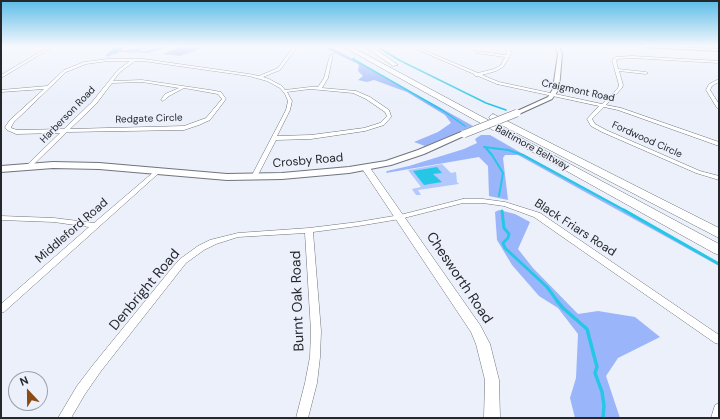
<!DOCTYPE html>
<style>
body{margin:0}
#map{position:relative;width:720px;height:419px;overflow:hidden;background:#ebf0fb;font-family:"DM Sans",sans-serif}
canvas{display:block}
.frame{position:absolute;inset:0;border:2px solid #25272b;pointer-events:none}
.north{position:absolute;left:8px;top:371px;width:40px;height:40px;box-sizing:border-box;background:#ebf0fb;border:1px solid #9ca0a8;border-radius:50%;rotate:338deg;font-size:11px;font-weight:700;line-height:16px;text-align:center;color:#25272b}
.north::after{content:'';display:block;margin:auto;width:14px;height:18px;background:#8b4b14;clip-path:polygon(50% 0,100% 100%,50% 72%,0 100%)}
</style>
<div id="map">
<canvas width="720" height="419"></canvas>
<div class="frame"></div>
<div class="north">N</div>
</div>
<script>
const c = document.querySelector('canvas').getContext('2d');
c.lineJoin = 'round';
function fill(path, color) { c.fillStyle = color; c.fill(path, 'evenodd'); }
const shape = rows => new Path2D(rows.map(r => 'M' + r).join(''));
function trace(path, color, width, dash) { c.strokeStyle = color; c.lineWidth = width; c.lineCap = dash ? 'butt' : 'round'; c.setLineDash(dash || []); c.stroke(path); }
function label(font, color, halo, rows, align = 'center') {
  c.font = font + ' "DM Sans",sans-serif'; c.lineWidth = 3; c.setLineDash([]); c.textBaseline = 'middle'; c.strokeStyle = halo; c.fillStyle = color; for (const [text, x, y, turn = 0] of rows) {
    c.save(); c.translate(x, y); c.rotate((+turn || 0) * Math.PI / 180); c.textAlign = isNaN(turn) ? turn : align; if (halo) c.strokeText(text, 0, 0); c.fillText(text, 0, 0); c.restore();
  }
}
const green = shape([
 [442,164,451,173,456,172,457,182,459,184,418,190,421,195,416,195,412,189,421,187,408,170]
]);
const forest = shape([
 [116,46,130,46,122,49,122,51,157,46,140,50,140,52,163,46,171,46,148,53,120,52,106,57,106,55],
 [182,46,205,46,195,51,180,56,163,54],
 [320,46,327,46,340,52,473,126,425,146,414,142,438,132,451,123,445,115,407,92,374,80,367,82,358,80,363,76,358,71,359,65,356,63],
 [481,135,490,135,523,154,694,249,719,264,719,266,518,155,505,155,503,158,508,200,489,196,488,166,479,157,386,173,387,171,409,166,464,149,477,143,475,139],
 [499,210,515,214,530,222,518,249,533,268,578,314,598,311,635,317,660,337,618,358,606,376,620,418,575,418,570,398,576,378,578,334,558,308,539,296,512,265,497,240,495,212]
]);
const water = shape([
 [437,167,442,173,433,174,442,182,424,185,413,171]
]);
const streamFar3 = shape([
 [376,46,399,60,486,103,506,110],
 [117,53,114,51,120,46],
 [354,58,353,59,442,110,465,126]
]);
const streamFar2 = shape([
 [484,147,508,150,523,155,626,211],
 [485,147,492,155,503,173,499,196]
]);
const streamFar1 = shape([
 [624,210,719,264],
 [502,211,504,228,509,234,508,238,503,243,505,248,547,287,558,302]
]);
const stream = shape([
 [557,301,563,308,587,329,597,367,595,373,602,392,604,406,603,418]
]);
const minor = shape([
 [50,46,54,46,1,78,1,75,50,46],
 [294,46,298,46,280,70,263,77,269,79,282,86,285,90,310,87,318,87,324,78,330,55,333,54,328,78,322,88,356,91,370,97,389,110,391,116,391,117,384,125,365,131,311,139,276,140,257,177,254,179,251,177,286,110,288,101,285,94,280,88,267,81,249,76,143,61,135,61,120,72,113,81,142,80,210,90,221,92,226,99,210,120,199,125,184,130,67,132,31,167,29,168,27,167,26,166,27,165,60,133,16,134,7,130,5,127,10,120,44,89,1,92,1,90,47,86,64,70,84,62,108,59,143,59,249,74,259,76,278,68,294,46],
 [108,61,130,61,118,70,92,102,64,129,17,130,11,128,11,127,14,122,66,72,86,64,108,61],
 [142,82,179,88,165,94,161,100,163,101,169,96,184,88,218,94,222,99,206,118,184,126,70,129,96,104,112,83,142,82],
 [310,89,353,93,366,99,385,112,387,116,380,123,364,128,311,135,277,136,290,110,292,101,287,92,310,89],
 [409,46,414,46,478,73,494,69,501,65,505,57,476,53,475,51,506,55,507,52,504,46,508,46,511,52,510,56,503,67,496,71,482,75,499,82,602,104,618,88,619,85,612,60,616,57,632,56,719,61,719,63,632,58,618,59,616,60,618,69,646,72,648,73,646,74,619,71,623,85,622,88,606,105,621,108,719,142,719,146,618,110,604,107,592,119,595,124,606,130,700,171,719,176,719,180,696,173,602,132,591,126,587,119,599,106,497,84,478,76,475,76,474,74,409,46],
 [719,79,719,82,712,86,710,90,719,104,719,108,717,108,706,90,709,84,719,79],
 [158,169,160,170,161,171,160,172,4,312,1,313,1,304,89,227,54,222,1,220,1,216,54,218,94,223,156,170,158,169],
 [463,199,483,199,505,202,540,213,719,335,719,344,715,343,534,217,504,206,483,203,463,203,400,219,358,226,313,232,321,331,320,357,317,383,308,418,296,418,305,383,310,357,311,331,305,233,238,237,216,244,204,250,186,263,101,371,85,394,71,418,58,418,77,386,93,365,172,268,180,259,198,246,210,240,238,233,309,228,358,222,400,215,463,199],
 [719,403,719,418,711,418,715,405,719,403]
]);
const tertiary = shape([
 [362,165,368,165,480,325,490,344,499,380,500,418,484,418,485,380,476,344,471,332,361,167,362,165]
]);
const secondary = shape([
 [555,46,559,46,562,54,559,89,552,99,519,114,515,114,515,112,548,97,553,89,558,54,555,46],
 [643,46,719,49,719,51,645,47,643,46],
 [461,132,464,132,468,134,424,154,391,165,349,173,282,179,227,180,99,169,53,168,1,172,1,166,53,162,99,163,227,174,282,173,349,167,386,161,418,150,461,132]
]);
const motorway = shape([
 [342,46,350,46,719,244,719,255,714,253,342,46],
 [364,46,371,46,398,65,393,66,364,46],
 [493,114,719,228,719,238,490,119,489,117,493,114]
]);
const secondaryBridge = shape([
 [464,134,517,113]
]);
const farStreetnames = [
 ["Craigmont Road",578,91,12],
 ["Harberson Road",68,115,-46],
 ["Redgate Circle",149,119,-2],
 ["Fordwood Circle",647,140,24],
 ["Baltimore Beltway",532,148,29]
];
const streetNames = [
 ["Crosby Road",308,161,-5],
 ["Black Friars Road",575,228,33],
 ["Middleford Road",72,231,-41]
];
const nearStreetnames = [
 ["Chesworth Road",459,278,56],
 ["Denbright Road",145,290,-50],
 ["Burnt Oak Road",298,301,-92]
];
fill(green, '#b3c9fd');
fill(forest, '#9ab5fa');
fill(water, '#26c7e6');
trace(streamFar3, '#26c7e6', 1.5);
trace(streamFar2, '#26c7e6', 2);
trace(streamFar1, '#26c7e6', 3);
trace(stream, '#26c7e6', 3.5);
trace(minor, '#6f747d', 1);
trace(tertiary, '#6f747d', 1);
trace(secondary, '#6f747d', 2);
trace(motorway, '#6f747d', 1);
fill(minor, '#fff');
fill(tertiary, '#fff');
fill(secondary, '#fff');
fill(motorway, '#fff');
trace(secondaryBridge, '#6f747d', 8, []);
trace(secondaryBridge, '#fff', 7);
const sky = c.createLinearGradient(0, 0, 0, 105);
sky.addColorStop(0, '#5abce7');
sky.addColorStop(0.44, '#f6f8fd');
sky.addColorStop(1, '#f6f8fd00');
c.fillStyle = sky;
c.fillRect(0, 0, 720, 105);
label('10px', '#25272b', '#ebf0fb', farStreetnames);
label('12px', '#25272b', '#ebf0fb', streetNames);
label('14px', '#25272b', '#ebf0fb', nearStreetnames);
</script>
